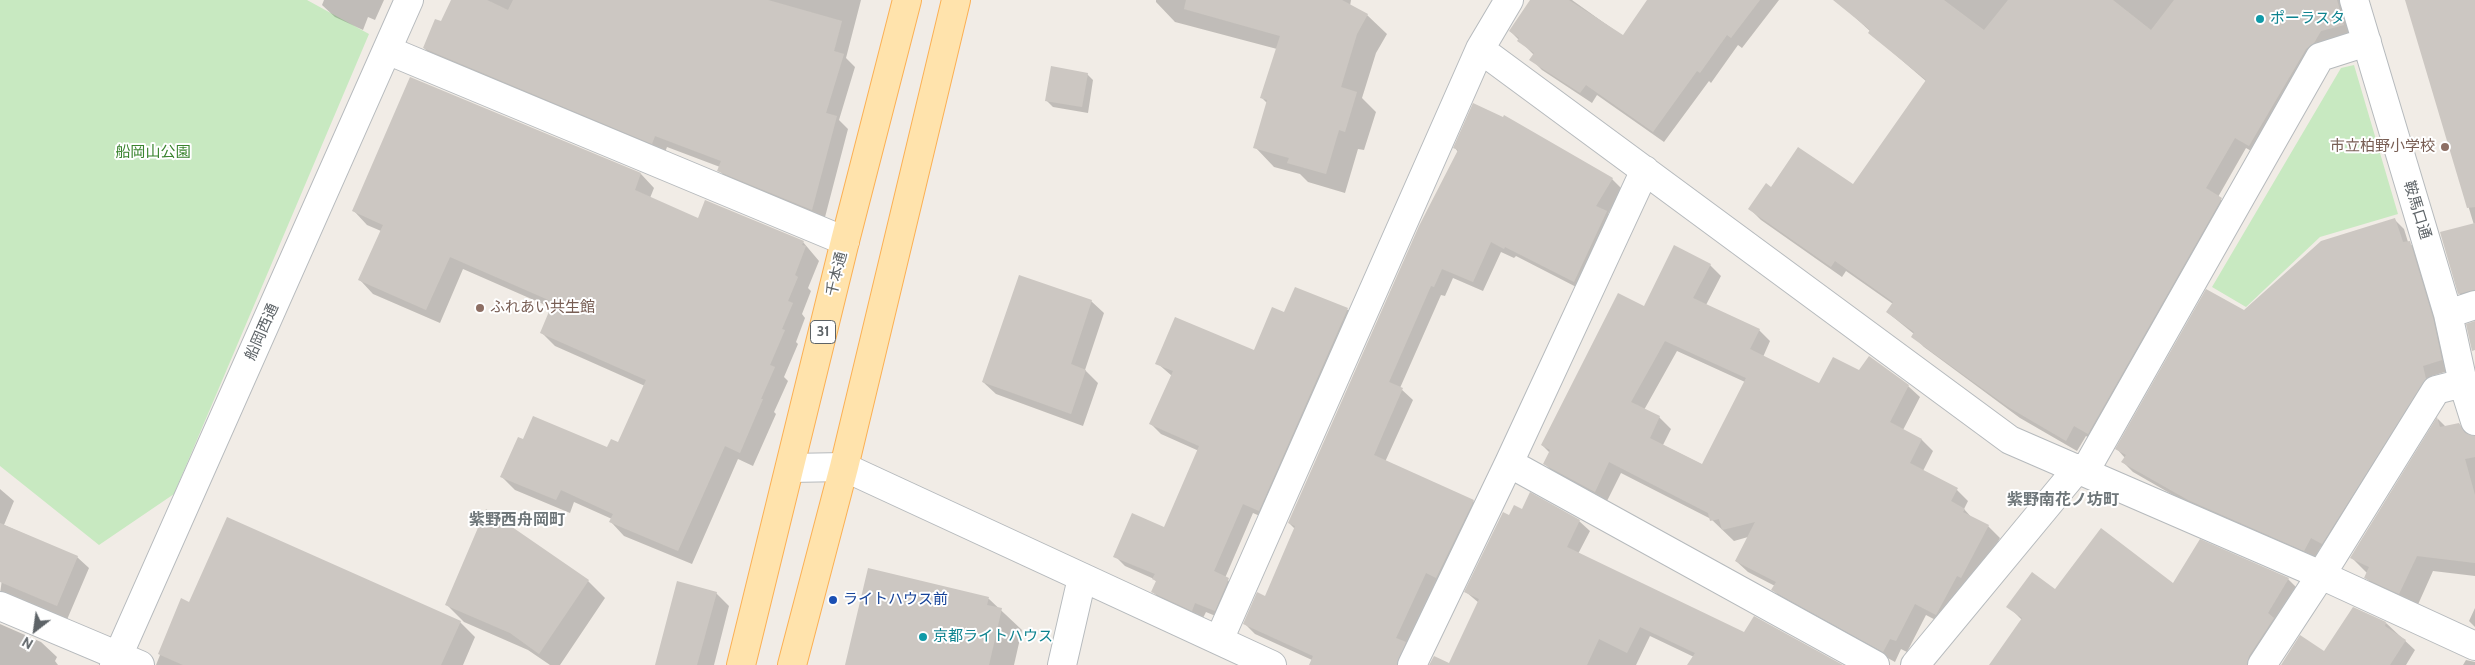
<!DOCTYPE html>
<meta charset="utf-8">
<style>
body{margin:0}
#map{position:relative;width:2475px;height:665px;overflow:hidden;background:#f1ece6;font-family:Cabin,sans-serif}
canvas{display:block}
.north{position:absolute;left:10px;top:605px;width:50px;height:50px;-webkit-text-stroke:4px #fff;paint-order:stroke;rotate:210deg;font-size:14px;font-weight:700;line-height:20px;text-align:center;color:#5d6367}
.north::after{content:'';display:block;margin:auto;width:18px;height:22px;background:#5d6367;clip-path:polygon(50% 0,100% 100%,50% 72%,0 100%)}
</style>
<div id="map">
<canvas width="2475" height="665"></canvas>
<div class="north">N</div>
</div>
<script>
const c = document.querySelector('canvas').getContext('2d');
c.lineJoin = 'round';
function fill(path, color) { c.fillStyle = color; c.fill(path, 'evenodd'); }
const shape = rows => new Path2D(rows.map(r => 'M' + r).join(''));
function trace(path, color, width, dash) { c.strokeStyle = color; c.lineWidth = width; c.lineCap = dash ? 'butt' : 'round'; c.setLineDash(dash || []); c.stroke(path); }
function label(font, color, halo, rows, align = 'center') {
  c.font = font + ' Cabin,"Noto Sans JP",sans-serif'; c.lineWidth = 4; c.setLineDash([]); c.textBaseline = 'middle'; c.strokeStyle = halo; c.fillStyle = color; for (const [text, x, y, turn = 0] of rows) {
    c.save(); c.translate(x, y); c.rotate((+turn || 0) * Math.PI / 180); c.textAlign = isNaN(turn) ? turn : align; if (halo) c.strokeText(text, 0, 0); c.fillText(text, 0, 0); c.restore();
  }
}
const green = shape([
 [0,0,307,0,369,34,174,494,99,545,0,466],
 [2354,65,2398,214,2320,237,2246,307,2212,287,2341,68]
]);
const shadow = shape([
 [324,0,384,0,375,20,368,17,363,30,335,17,322,5],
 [452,0,861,0,846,58,855,67,839,120,848,129,824,221,730,182,719,170,720,167,667,147,664,155,436,60,424,48,442,23],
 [1156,0,1351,0,1350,6,1367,15,1387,34,1376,53,1362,98,1376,112,1364,150,1358,149,1345,193,1308,182,1300,174,1274,167,1255,147,1268,104,1262,98,1277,49,1175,22,1156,2],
 [1532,0,1572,0,1624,37,1649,0,1779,0,1742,48,1738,45,1711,83,1709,81,1664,142,1597,95,1592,103,1542,70,1531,59,1534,55,1510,31],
 [1846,0,2343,0,2354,36,2260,156,2246,148,2218,197,2232,209,2099,444,2086,436,2077,451,2020,418,1924,347,1913,336,1914,334,1887,312,1893,304,1846,271,1842,277,1761,220,1750,209,1771,188,1853,186,1927,82,1870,33,1871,32,1848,11],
 [2406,0,2475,0,2475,309,2459,293,2474,225],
 [1087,74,1093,80,1088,113,1053,107,1046,100],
 [1455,148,1612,179,1622,189,1608,214,1617,222,1584,291,1516,256,1514,258,1501,252,1483,291,1453,278,1445,296,1441,295,1400,388,1413,400,1385,462,1473,501,1483,511,1447,588,1436,582,1407,646,1410,665,1310,665,1312,660,1255,634,1245,624,1266,597,1295,529,1289,523,1458,152],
 [641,174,654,188,650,198,698,219,803,242,819,261,808,288,811,291,802,314,805,318,796,342,798,344,784,377,788,381,774,412,776,414,753,466,738,459,692,564,624,536,611,522,612,519,574,502,570,513,515,490,502,477,608,449,619,444,645,386,555,346,542,333,552,308,463,269,440,323,373,294,360,280,381,231,367,225,354,211],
 [2395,220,2404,229,2408,242,2419,252,2451,370,2432,376,2435,389,2331,552,2321,547,2314,559,2199,510,2133,472,2123,462,2125,458,2117,449,2244,311],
 [1710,265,1721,276,1706,305,1759,330,1770,341,1763,357,1819,385,1860,372,1908,386,1920,397,1903,430,1922,440,1933,451,1923,471,1957,490,1968,501,1964,509,1973,519,1988,526,2000,538,1973,589,1947,626,1926,615,1907,652,1901,649,1895,662,1784,601,1773,590,1775,586,1748,572,1736,561,1748,537,1734,541,1711,519,1621,473,1606,503,1556,475,1545,464,1550,453,1542,445,1644,308],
 [1677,351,1745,382,1703,465,1663,445,1671,429,1659,417,1644,410],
 [1296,288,1348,310,1358,320,1269,520,1253,513,1225,578,1239,589,1225,620,1206,612,1202,620,1163,602,1153,592,1157,582,1154,579,1125,566,1115,556,1165,529,1199,451,1161,434,1151,424,1172,376,1157,363,1254,352,1285,314],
 [1091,301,1104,313,1085,370,1098,383,1083,426,996,394,983,382],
 [2438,419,2446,427,2459,424,2472,438,2475,437,2475,576,2433,571,2416,609,2382,594,2365,577,2367,573,2352,558],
 [0,489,14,501,4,525,77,557,89,568,66,622,0,594,2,579,0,578],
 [1523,510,1579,521,1590,531,1578,554,1744,634,1841,665,1689,665,1694,657,1650,636,1636,665,1430,665,1449,665,1479,603,1466,592,1510,517],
 [487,511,588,581,605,598,560,665,550,665,528,650,464,622,447,605],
 [869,569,989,599,1022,630,1014,665,847,665],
 [2288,579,2298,589,2248,665,1995,665,2022,620,2008,606,2055,591],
 [716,593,729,606,714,665,657,665],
 [182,600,190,603,460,622,475,637,463,665,156,665],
 [2475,608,2475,627,2469,621],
 [2386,623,2415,650,2406,665,2295,665],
 [0,624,41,642,57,657,55,661,58,665,0,665],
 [2466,660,2475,662,2475,665,2463,665]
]);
const building = shape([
 [451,0,487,0,508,10,513,0,768,0,842,21,834,51,844,54,826,113,837,116,812,210,717,171,721,161,655,136,652,144,423,48,435,19,441,21],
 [1186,0,1342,0,1368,14,1357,34,1341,87,1357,92,1345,132,1339,130,1326,174,1287,163,1289,158,1253,148,1267,100,1260,98,1280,36,1184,9],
 [1530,0,1569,0,1623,35,1647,0,1760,0,1731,38,1727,35,1700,73,1697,71,1653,132,1586,85,1580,93,1529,60,1534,53,1517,41,1519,38,1509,31],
 [1833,0,1944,0,1984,30,2008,0,2113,0,2151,30,2174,0,2337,0,2344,25,2321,31,2314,43,2306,49,2249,146,2235,138,2206,188,2222,198,2088,434,2074,426,2066,441,2008,407,1911,337,1914,332,1886,312,1893,302,1835,261,1831,267,1748,209,1766,183,1771,187,1798,147,1853,184,1926,80,1868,33,1870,30],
 [2405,0,2475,0,2475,207,2467,208],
 [1051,66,1088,73,1082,107,1045,101],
 [410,77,641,173,635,190,698,218,705,200,804,241,802,245,806,246,795,275,798,277,788,301,793,303,782,329,785,330,770,365,775,367,761,399,763,399,740,453,725,446,678,551,609,522,613,514,561,490,556,500,500,477,518,437,523,439,533,416,607,447,611,439,618,442,646,380,540,333,553,302,450,257,426,310,358,280,383,225,352,211],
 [1473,103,1503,117,1504,115,1613,178,1596,206,1607,211,1574,282,1505,247,1504,249,1491,242,1473,282,1442,269,1434,287,1431,286,1389,382,1403,388,1374,455,1474,500,1436,578,1426,573,1396,638,1406,642,1397,665,1309,665,1313,656,1243,624,1257,592,1265,596,1295,526,1288,523,1419,226,1458,150,1453,148],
 [2395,218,2403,242,2410,241,2433,318,2442,360,2423,366,2426,379,2322,544,2311,538,2304,551,2188,500,2121,462,2126,455,2115,449,2206,289,2244,310,2321,241],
 [2475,223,2475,290,2458,294,2440,232],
 [1674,245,1711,264,1693,298,1760,329,1750,349,1819,383,1833,357,1859,370,1869,356,1909,385,1890,422,1922,439,1910,463,1958,488,1951,501,1965,509,1963,512,1989,525,1961,578,1957,576,1936,615,1915,604,1896,641,1890,639,1883,652,1771,590,1776,582,1735,561,1755,522,1722,530,1719,519,1710,521,1708,513,1609,462,1595,492,1543,464,1550,450,1541,445,1618,293,1644,306],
 [1665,341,1746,378,1702,464,1650,438,1660,416,1631,402],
 [1019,275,1092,300,1071,364,1086,370,1071,414,982,382],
 [1295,287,1348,308,1259,511,1243,504,1214,571,1229,578,1215,611,1195,603,1192,611,1151,592,1156,581,1152,579,1155,574,1113,557,1132,513,1164,527,1199,446,1149,424,1173,371,1155,364,1175,317,1254,350,1272,307,1284,312],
 [2475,321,2475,350,2472,351,2466,324],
 [2437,417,2440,427,2459,423,2465,433,2475,436,2475,457,2465,459,2475,495,2475,563,2417,556,2399,594,2364,578,2369,567,2350,558],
 [1530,492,1580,520,1567,547,1744,632,1754,616,1843,665,1687,665,1695,653,1640,627,1627,653,1599,639,1587,665,1429,665,1434,656,1449,663,1479,599,1464,592,1503,512,1509,515,1514,505,1522,509],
 [486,509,589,580,539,654,510,633,445,605],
 [227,517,461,621,441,665,183,665,158,654,181,598,189,602],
 [0,523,78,556,57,606,0,582],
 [2101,528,2173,583,2200,539,2289,578,2268,613,2274,618,2249,656,2247,665,1989,665,2022,618,2006,607,2032,572,2055,589],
 [868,568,989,597,987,605,1002,608,989,665,845,665],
 [677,581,717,592,697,665,655,665],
 [2353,607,2386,622,2385,626,2406,640,2390,665,2281,665,2300,635,2324,651]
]);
const minor = shape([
 [2354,0,2448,314,2463,383,2475,421],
 [1480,49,2010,440,2321,575,2475,646],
 [387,50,845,241],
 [2448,314,2475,305],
 [1509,463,1875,665],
 [790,468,844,467,1272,665],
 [2085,471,2320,57,2367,42],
 [0,606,140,665],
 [1219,640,1480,49,1509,0],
 [114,665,409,0],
 [1062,665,1082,578],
 [1412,665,1509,463,1645,170],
 [1915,665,2078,468],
 [2262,665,2321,575,2436,390,2463,383]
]);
const major = shape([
 [741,665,845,241,907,0],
 [792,665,844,467,956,0]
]);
const markers = [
 [2260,19,5,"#0f9aa8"],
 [2445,147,5,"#8d6e63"],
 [480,308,5,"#8d6e63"],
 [833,600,5,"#1a4fb4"],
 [923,637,5,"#0f9aa8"]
];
const shields = [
 [823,332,25]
];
const shieldNames = [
 ["31",823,332]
];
const cultureNames = [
 ["ポーラスタ",2270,19],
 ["京都ライトハウス",933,637]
];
const educationNames = [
 ["市立柏野小学校",2435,147],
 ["ふれあい共生館",490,308,"left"]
];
const parkNames = [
 ["船岡山公園",153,153]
];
const streetNames = [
 ["鞍馬口通",2417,210,73],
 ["千本通",837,274,-76],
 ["船岡西通",262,332,-66]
];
const transitNames = [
 ["ライトハウス前",843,600]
];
const neighbourhoodNames = [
 ["紫野南花ノ坊町",2063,500],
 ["紫野西舟岡町",517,520]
];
fill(green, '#c8e9c1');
fill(shadow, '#0003');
fill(building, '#ccc7c2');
trace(minor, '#b6babd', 30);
trace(major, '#fbb054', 30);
trace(minor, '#fff', 28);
trace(major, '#ffe3ac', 28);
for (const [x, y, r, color] of markers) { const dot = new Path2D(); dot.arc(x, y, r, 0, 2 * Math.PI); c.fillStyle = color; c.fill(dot); trace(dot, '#fff', 2); }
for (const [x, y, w] of shields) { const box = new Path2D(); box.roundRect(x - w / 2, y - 11.5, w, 23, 4); c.fillStyle = '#fff'; c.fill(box); trace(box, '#5d6367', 1); }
label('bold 14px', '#5d6367', null, shieldNames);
label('15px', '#0d838f', '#fff', cultureNames, 'left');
label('15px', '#785e54', '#fff', educationNames, 'right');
label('15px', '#3a842f', '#fff', parkNames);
label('15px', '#5d6367', '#fff', streetNames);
label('15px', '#164399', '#fff', transitNames, 'left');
label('bold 16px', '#6e7679', '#fff', neighbourhoodNames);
</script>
